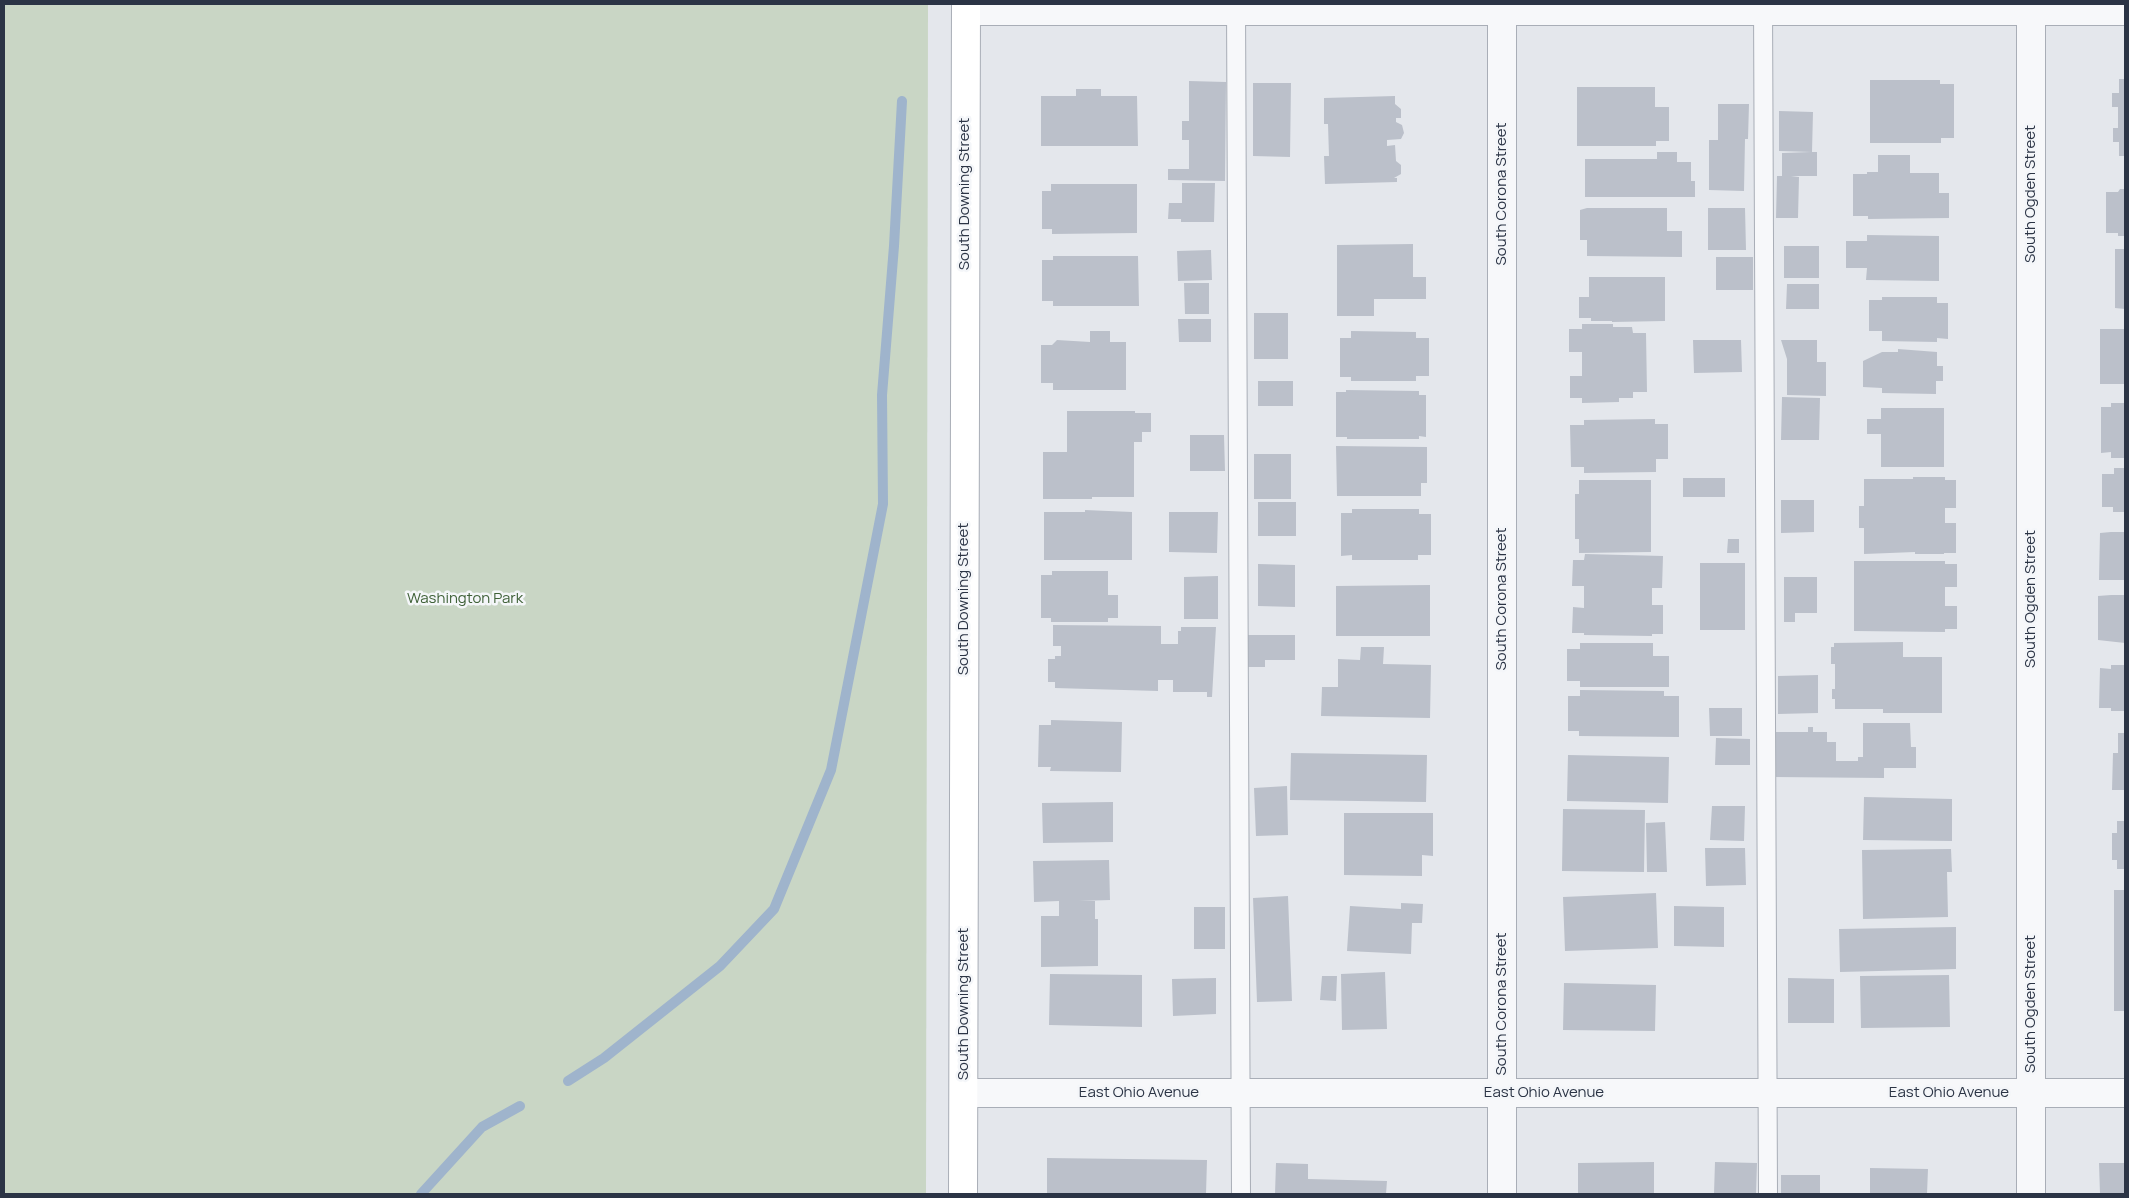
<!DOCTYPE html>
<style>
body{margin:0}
#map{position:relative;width:2129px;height:1198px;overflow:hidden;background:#e4e7ec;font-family:Manrope,sans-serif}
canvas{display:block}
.frame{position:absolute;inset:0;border:5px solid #2b3445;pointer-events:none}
</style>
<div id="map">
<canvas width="2129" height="1198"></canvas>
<div class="frame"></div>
</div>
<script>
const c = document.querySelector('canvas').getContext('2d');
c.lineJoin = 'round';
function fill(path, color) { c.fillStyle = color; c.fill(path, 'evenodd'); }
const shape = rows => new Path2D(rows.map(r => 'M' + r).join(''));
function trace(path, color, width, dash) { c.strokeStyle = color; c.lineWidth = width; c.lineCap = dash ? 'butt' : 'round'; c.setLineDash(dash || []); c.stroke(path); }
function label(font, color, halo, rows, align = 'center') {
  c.font = font + ' Manrope,sans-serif'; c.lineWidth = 5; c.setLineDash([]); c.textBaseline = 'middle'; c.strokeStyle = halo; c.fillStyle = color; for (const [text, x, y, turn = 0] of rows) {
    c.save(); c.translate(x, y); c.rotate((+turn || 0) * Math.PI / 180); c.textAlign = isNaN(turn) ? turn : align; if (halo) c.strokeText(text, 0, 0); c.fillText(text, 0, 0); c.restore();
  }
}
const green = shape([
 [4,4,928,4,926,1194,4,1194]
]);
const stream = shape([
 [568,1081,604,1058,720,966,774,909,831,770,883,504,882,395,894,246,902,101],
 [421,1194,482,1127,520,1106]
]);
const building = shape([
 [2119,79,2125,79,2125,156,2119,156,2119,142,2113,142,2113,128,2118,128,2118,107,2112,107,2112,93,2119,93],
 [1870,80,1940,80,1940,84,1954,84,1954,138,1941,138,1941,143,1870,143],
 [1189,81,1226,82,1225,181,1168,180,1168,169,1189,169,1189,140,1182,140,1182,121,1189,121],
 [1253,83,1291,83,1290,157,1253,156],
 [1577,87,1655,87,1655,107,1669,107,1669,141,1656,141,1656,146,1577,146],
 [1076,89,1101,89,1101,96,1137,96,1138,146,1041,146,1041,96,1076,96],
 [1395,96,1395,104,1401,109,1401,118,1396,118,1396,122,1402,125,1404,133,1401,139,1387,140,1387,146,1395,145,1396,161,1401,165,1401,174,1394,178,1397,178,1397,182,1325,184,1324,156,1329,156,1328,124,1324,124,1324,98],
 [1718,104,1749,104,1748,139,1745,139,1744,191,1709,190,1709,140,1718,140],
 [1779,111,1813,112,1812,152,1779,151],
 [1657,152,1677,152,1677,162,1691,162,1691,181,1695,181,1695,197,1585,197,1585,159,1657,159],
 [1811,152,1817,152,1817,176,1791,176,1799,177,1798,218,1776,218,1777,176,1782,176,1782,153],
 [1878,155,1910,155,1910,173,1939,173,1939,193,1949,193,1949,218,1868,219,1868,216,1853,216,1853,174,1867,174,1867,172,1878,172],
 [1182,183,1215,183,1214,222,1181,222,1181,219,1168,219,1169,203,1182,203],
 [1051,184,1137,184,1137,233,1052,234,1052,229,1042,229,1042,191,1051,191],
 [2120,189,2125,189,2125,236,2118,236,2118,233,2106,233,2106,192,2118,192],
 [1587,208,1667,208,1667,231,1682,231,1682,257,1587,256,1587,240,1580,240,1580,210],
 [1708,208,1745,208,1746,250,1708,250],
 [1867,235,1939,236,1939,281,1866,280,1867,268,1846,268,1846,241,1867,241],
 [1413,244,1413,277,1426,277,1426,299,1374,299,1374,316,1337,316,1337,245],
 [1784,246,1819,246,1819,278,1784,278],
 [2115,249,2125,249,2125,309,2115,308],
 [1211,250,1212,280,1178,281,1177,251],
 [1053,256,1138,256,1139,306,1053,306,1053,301,1042,301,1042,260,1053,260],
 [1716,257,1753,257,1753,290,1716,290],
 [1589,277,1665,277,1665,321,1612,322,1612,321,1591,321,1591,318,1579,318,1579,297,1589,297],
 [1184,283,1209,283,1209,314,1185,314],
 [1787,284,1819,284,1819,309,1786,309],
 [1882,297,1937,297,1937,303,1948,303,1948,339,1937,338,1937,342,1882,341,1882,331,1869,331,1869,300,1882,300],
 [1254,313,1288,313,1288,359,1254,359],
 [1178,319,1211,319,1211,342,1179,342],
 [1582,324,1613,324,1613,327,1632,327,1633,333,1646,333,1647,392,1633,392,1633,398,1619,398,1619,402,1582,403,1582,398,1570,398,1570,376,1582,376,1582,352,1569,352,1569,329,1582,329],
 [2100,329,2125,329,2125,384,2100,384],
 [1090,331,1110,331,1110,342,1126,342,1126,390,1053,390,1053,383,1041,383,1041,345,1052,345,1057,340,1090,342],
 [1351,331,1416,332,1416,338,1429,338,1429,376,1416,376,1416,381,1351,381,1351,377,1340,377,1340,338,1351,338],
 [1693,340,1741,340,1742,372,1694,373],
 [1781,340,1817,340,1817,362,1826,362,1826,396,1787,395,1787,359],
 [1898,349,1937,352,1937,366,1943,366,1943,381,1936,381,1936,394,1882,393,1882,388,1863,387,1863,361,1882,352,1898,352],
 [1258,381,1293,381,1293,406,1258,406],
 [1346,390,1419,391,1419,395,1426,395,1426,437,1419,436,1419,439,1347,439,1347,437,1336,437,1336,392,1346,392],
 [1782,397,1820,398,1819,440,1781,440],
 [2111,403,2125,403,2125,458,2111,458,2111,452,2101,453,2101,407,2111,407],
 [1881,408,1944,408,1944,467,1881,467,1881,434,1867,434,1867,419,1881,419],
 [1067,411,1135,411,1135,413,1151,413,1151,432,1142,432,1142,442,1134,442,1134,497,1092,497,1092,499,1043,499,1043,452,1067,452],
 [1655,419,1655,424,1668,424,1668,459,1656,459,1656,472,1584,473,1584,467,1571,467,1570,425,1584,425,1584,420],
 [1190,435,1224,435,1225,471,1190,471],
 [1336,446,1427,447,1427,483,1421,483,1421,496,1337,496],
 [1254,454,1291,454,1291,499,1254,499],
 [2114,468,2125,468,2125,512,2113,512,2113,507,2102,507,2102,474,2114,474],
 [1913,477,1945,477,1945,480,1956,480,1956,508,1945,508,1945,523,1956,523,1956,553,1944,553,1944,554,1915,554,1915,552,1864,554,1864,528,1859,528,1859,506,1864,506,1864,479,1913,479],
 [1683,478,1725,478,1725,497,1683,497],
 [1579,480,1651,480,1651,552,1579,553,1579,539,1575,539,1575,494,1579,494],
 [1781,500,1814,500,1814,532,1781,533],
 [1258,502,1296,502,1296,536,1258,536],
 [1352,509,1419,509,1419,514,1431,514,1431,555,1418,555,1418,560,1352,560,1352,555,1341,556,1341,513,1352,513],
 [1085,510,1132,512,1132,560,1044,560,1044,512,1085,512],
 [1169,512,1218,512,1217,553,1169,552],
 [2111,532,2125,532,2125,580,2099,580,2100,533],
 [1728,539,1739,539,1739,553,1727,553],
 [1585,554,1663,556,1662,588,1652,588,1652,605,1663,605,1663,634,1652,634,1652,636,1584,635,1584,633,1572,633,1573,607,1584,608,1584,586,1572,586,1573,560,1584,560],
 [1854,561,1945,561,1945,564,1957,564,1957,587,1945,587,1945,606,1957,606,1957,629,1945,629,1945,632,1854,631],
 [1700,563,1745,563,1745,630,1700,630],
 [1258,564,1295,565,1295,607,1258,606],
 [1052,571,1108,571,1108,595,1118,595,1118,618,1108,618,1108,622,1051,622,1051,618,1041,618,1041,575,1052,575],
 [1218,576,1218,619,1184,619,1184,577],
 [1784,577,1817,577,1817,613,1795,613,1795,622,1784,622],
 [1430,585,1430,636,1336,636,1336,586],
 [2111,595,2125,595,2125,643,2098,640,2098,596],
 [1053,625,1161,626,1161,644,1178,644,1178,631,1181,631,1181,627,1216,627,1212,697,1207,697,1207,692,1173,692,1173,680,1158,680,1158,691,1055,688,1055,682,1048,682,1048,659,1055,659,1055,656,1061,656,1061,646,1053,646],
 [1247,635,1295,635,1295,660,1265,660,1265,667,1248,667],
 [1903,642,1903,657,1942,657,1942,713,1883,713,1883,709,1835,709,1835,699,1832,699,1832,689,1835,689,1835,664,1831,664,1831,647,1834,647,1834,643],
 [1580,643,1653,643,1653,656,1669,656,1669,687,1580,687,1580,681,1567,681,1567,649,1580,649],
 [1361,647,1384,647,1383,664,1431,665,1430,718,1321,716,1322,687,1338,687,1338,659,1360,660],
 [2111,665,2125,665,2125,711,2111,711,2111,708,2099,708,2100,668,2111,669],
 [1818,675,1818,713,1778,714,1778,676],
 [1580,690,1664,691,1664,696,1679,696,1679,737,1579,736,1579,731,1568,731,1568,696,1580,696],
 [1709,708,1742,708,1742,736,1710,736],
 [1051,720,1122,722,1121,772,1050,771,1051,767,1038,767,1039,725,1051,725],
 [1863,723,1910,723,1911,747,1916,747,1916,768,1884,768,1884,778,1774,777,1773,732,1808,732,1808,727,1813,727,1813,732,1827,732,1827,742,1836,742,1836,761,1858,761,1858,757,1863,757],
 [2118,733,2125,733,2125,790,2112,790,2113,753,2118,753],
 [1716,738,1750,739,1750,765,1715,765],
 [1291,753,1427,755,1426,802,1290,800],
 [1568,755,1669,757,1668,803,1567,801],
 [1287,786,1288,835,1256,836,1254,788],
 [1864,797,1952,799,1952,841,1863,840],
 [1113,802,1113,842,1043,843,1042,803],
 [1712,806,1745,806,1744,841,1710,840],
 [1563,809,1645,810,1644,872,1562,871],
 [1344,813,1433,813,1433,856,1422,855,1422,876,1344,875],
 [2117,821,2125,821,2125,869,2117,869,2117,860,2112,860,2112,833,2117,833],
 [1665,822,1667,872,1647,872,1646,823],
 [1705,848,1745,848,1746,885,1706,886],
 [1951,849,1952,872,1947,872,1948,917,1863,919,1862,850],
 [1109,860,1110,900,1079,901,1095,901,1095,919,1098,919,1098,966,1041,967,1041,916,1059,916,1059,901,1034,902,1033,861],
 [2114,890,2125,890,2125,1011,2114,1011],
 [1656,893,1658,948,1565,951,1563,897],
 [1288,896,1292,1001,1257,1002,1253,898],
 [1401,903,1423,904,1422,923,1412,923,1411,954,1347,951,1350,906,1401,909],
 [1674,906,1724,907,1724,947,1674,946],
 [1194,907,1225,907,1225,949,1194,949],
 [1956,927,1956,969,1840,972,1839,929],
 [1385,972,1387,1029,1342,1030,1341,974],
 [1050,974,1142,975,1142,1027,1049,1025],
 [1949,975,1950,1027,1861,1028,1860,976],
 [1322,976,1337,976,1336,1001,1320,1000],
 [1216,978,1216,1014,1173,1016,1172,979],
 [1788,978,1834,979,1834,1023,1788,1023],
 [1564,983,1656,985,1655,1031,1563,1030],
 [1047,1158,1207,1160,1206,1194,1047,1194],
 [1654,1162,1654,1194,1578,1194,1578,1163],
 [1715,1162,1757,1163,1756,1194,1714,1194],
 [1276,1163,1308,1164,1308,1179,1387,1181,1386,1194,1275,1194],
 [2099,1163,2125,1163,2125,1194,2100,1194],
 [1870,1168,1928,1169,1927,1194,1870,1194],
 [1781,1175,1820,1175,1820,1194,1781,1194]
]);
const lane = shape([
 [1236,4,1241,1194],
 [1763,4,1768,1194]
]);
const street = shape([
 [1502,4,1502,1194],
 [966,11,2125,11],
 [964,1093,2125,1093],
 [2031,1194,2031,4]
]);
const secondary = shape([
 [963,1194,966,4]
]);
const streetNames = [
 ["South Downing Street",965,194,-90],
 ["South Corona Street",1502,194,-90],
 ["South Ogden Street",2031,194,-90],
 ["South Downing Street",964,599,-90],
 ["South Corona Street",1502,599,-90],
 ["South Ogden Street",2031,599,-90],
 ["South Downing Street",964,1004,-90],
 ["South Corona Street",1502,1004,-90],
 ["South Ogden Street",2031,1004,-90],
 ["East Ohio Avenue",1139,1093],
 ["East Ohio Avenue",1544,1093],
 ["East Ohio Avenue",1949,1093]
];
const parkNames = [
 ["Washington Park",465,599]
];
fill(green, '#c9d6c5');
trace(stream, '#9fb4cc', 10);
fill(building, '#bbc0ca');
trace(lane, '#a9aeb7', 20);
trace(street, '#a9aeb7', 30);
trace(secondary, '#a9aeb7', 30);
trace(lane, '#f7f8fa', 18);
trace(street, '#f7f8fa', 28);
trace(secondary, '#fff', 28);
label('15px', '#2b3445', '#f4f6f9', streetNames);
label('15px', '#3f6138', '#f4f6f9', parkNames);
</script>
